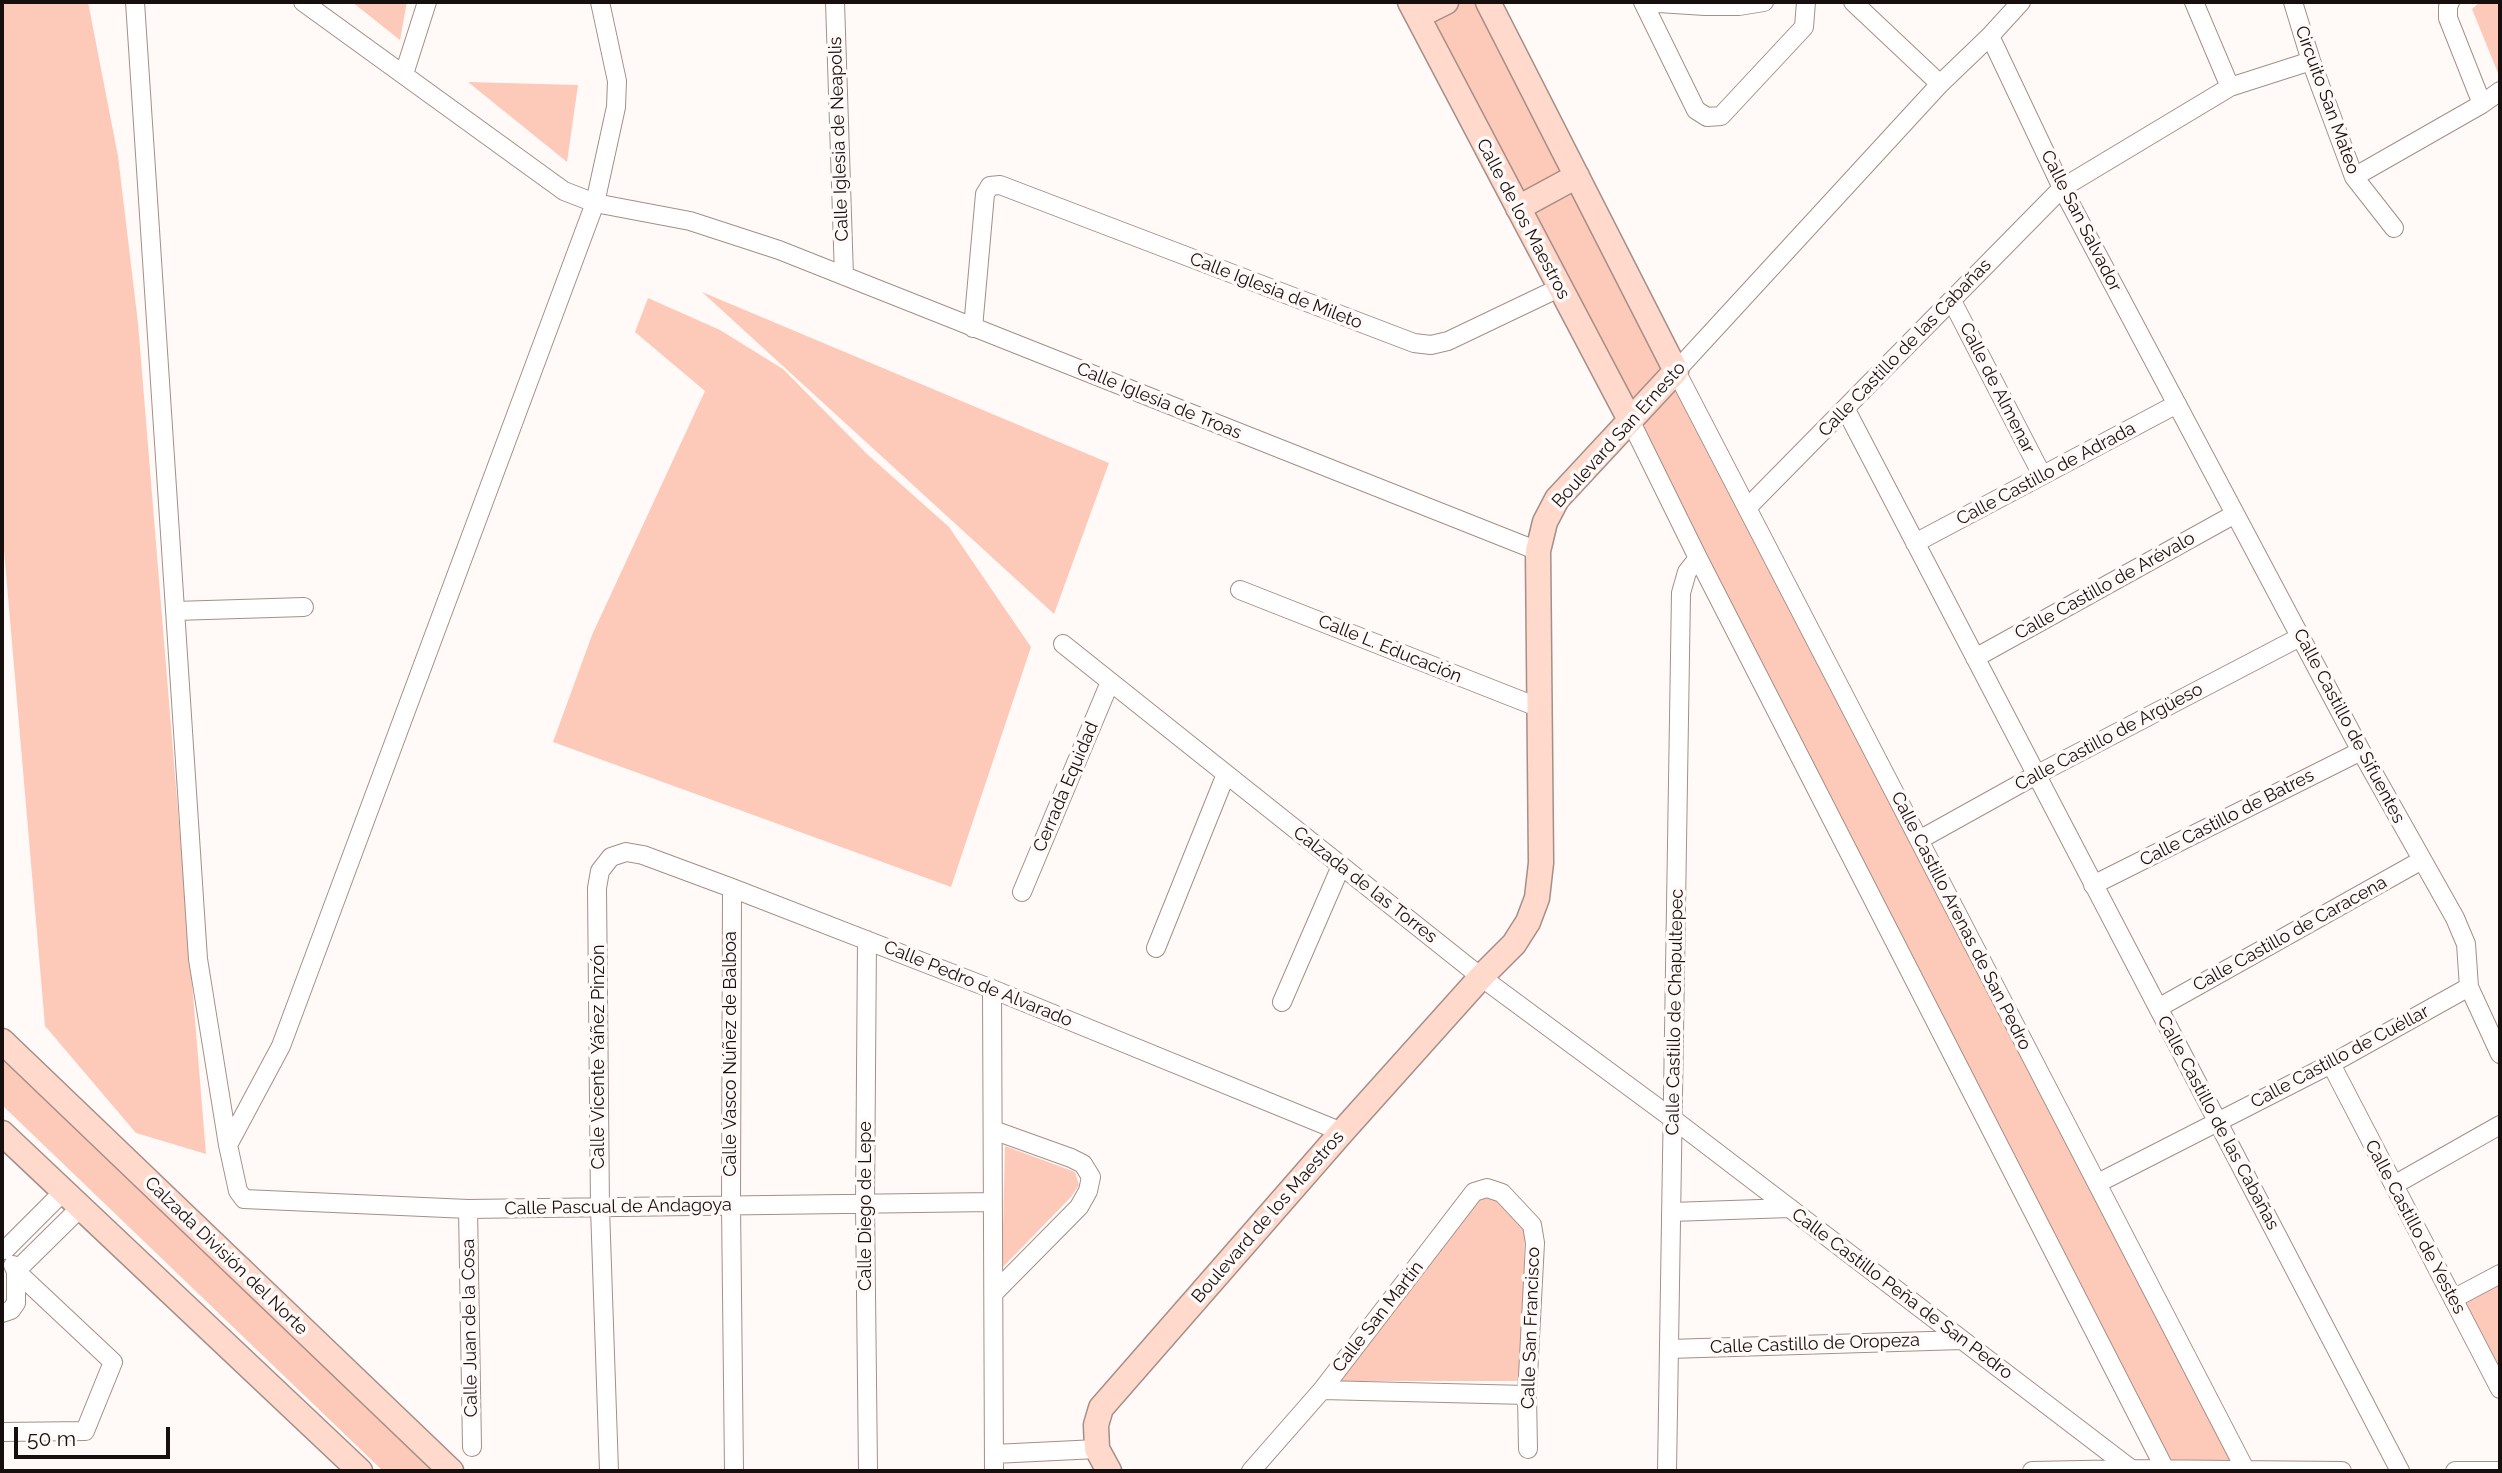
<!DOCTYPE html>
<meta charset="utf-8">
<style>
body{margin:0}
#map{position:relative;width:2502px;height:1473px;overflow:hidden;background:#fff9f8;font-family:Raleway,sans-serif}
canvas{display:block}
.frame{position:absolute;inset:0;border:4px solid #170f0d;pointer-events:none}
.scale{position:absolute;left:14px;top:1427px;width:156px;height:32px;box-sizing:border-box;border:4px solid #170f0d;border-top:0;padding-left:9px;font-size:21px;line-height:24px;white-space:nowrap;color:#170f0d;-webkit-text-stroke:5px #fff9f8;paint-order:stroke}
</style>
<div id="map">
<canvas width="2502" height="1473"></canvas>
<div class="frame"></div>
<div class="scale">50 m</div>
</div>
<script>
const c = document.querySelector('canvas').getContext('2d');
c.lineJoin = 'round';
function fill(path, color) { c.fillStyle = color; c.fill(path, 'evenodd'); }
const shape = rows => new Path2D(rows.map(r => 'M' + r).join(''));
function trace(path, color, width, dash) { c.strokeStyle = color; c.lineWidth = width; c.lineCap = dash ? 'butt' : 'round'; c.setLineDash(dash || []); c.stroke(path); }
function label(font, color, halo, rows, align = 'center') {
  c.font = font + ' Raleway,sans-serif'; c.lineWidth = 7; c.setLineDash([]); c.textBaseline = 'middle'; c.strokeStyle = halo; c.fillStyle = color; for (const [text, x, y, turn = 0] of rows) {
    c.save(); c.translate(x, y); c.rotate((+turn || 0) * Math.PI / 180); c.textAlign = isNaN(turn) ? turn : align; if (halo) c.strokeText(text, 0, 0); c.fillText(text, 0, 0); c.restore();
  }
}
const green = shape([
 [2,2,88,2,118,156,138,323,206,1154,136,1133,45,1026,2,527],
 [352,2,407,2,400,40],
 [1417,2,1482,2,2240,1467,2168,1467],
 [2480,2,2500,2,2500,78,2472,9],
 [468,82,578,85,567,162],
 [702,292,1109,463,1054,614],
 [648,298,720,330,783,369,867,454,949,527,1031,647,951,887,553,742,592,635,705,391,635,332],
 [2,1048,437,1471,383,1471,2,1105],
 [1005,1146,1075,1172,1079,1185,1071,1197,1002,1268],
 [1486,1195,1499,1201,1525,1229,1521,1381,1336,1381,1477,1200],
 [2500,1275,2500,1388,2454,1300]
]);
const street = shape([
 [135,2,198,959,228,1145,238,1191,244,1199,468,1209,993,1202],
 [303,2,564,191,595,203,690,221,779,250,1538,551],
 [835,2,844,276],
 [1643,2,1696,110,1707,117,1721,116,1804,27,1806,2],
 [1643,2,1705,6,1739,6,1764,2],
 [1853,2,1940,84],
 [2021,2,1990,36,1940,84,1676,371,2246,1471],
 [2194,2,2230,87],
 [2293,2,2311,61,2354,177,2394,228],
 [2450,2,2448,7,2448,18,2482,104],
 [1990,36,2062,188,2361,751,2455,918,2466,944,2469,987,2500,1054],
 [404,74,427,2],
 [2354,177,2482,104,2500,91],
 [1952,301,2042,475],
 [973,328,985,194,990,186,1000,185,1414,343,1431,345,1448,341,1559,288],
 [1846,410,2400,1471],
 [1630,420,1698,558,2166,1471],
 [1747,508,2062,188,2230,87,2311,61],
 [1915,543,2177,404],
 [1240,590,1540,708],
 [175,611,304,607],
 [1063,644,1481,977,1673,1119,2131,1469],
 [1975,658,2235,514],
 [1919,840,2036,775,2300,637],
 [2093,885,2361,751],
 [732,888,731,1206,734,1471],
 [1022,892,1110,682],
 [867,940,865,1204,868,1471],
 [1156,948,1226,774],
 [992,989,994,1471],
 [1282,1002,1341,866],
 [2158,1008,2422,860],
 [2331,1064,2500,1389],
 [993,1130,1071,1158,1083,1164,1091,1177,1088,1191,1079,1207,994,1293],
 [228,1145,281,1046,595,203,616,107,617,81,600,2],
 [2098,1183,2331,1064,2469,987],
 [2394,1185,2500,1125],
 [468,1209,472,1447],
 [1671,1212,1790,1208],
 [2,1250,5,1250,63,1192],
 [2453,1299,2500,1274],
 [2,1313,11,1310,16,1303,16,1271,13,1265],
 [1669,1349,1962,1340],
 [1322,1390,1527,1395],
 [2,1432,85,1431,113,1362,16,1271,80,1208],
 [994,1454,1097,1449],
 [609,1471,600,1208,597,888,600,871,611,857,626,852,643,855,732,888,992,989,1342,1132],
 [1251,1471,1322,1390,1474,1192,1487,1188,1502,1193,1532,1225,1535,1243,1527,1395,1528,1449],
 [1667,1471,1681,593,1687,572,1698,558],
 [2032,1471,2131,1469,2342,1471],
 [2455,1471,2500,1471]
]);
const secondary = shape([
 [1410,2,1630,420],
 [1418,16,1446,2],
 [1518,208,1577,176],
 [2,1041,451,1471],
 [2,1133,360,1471],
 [1109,1471,1097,1449,1096,1425,1101,1408,1342,1132,1481,977,1514,944,1528,922,1537,898,1541,863,1538,551,1545,522,1557,499,1676,371,1488,2]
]);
const streetNames = [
 ["Circuito San Mateo",2327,100,70],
 ["Calle Iglesia de Neapolis",839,139,-92],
 ["Calle de los Maestros",1523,219,62],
 ["Calle San Salvador",2081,221,63],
 ["Calle Iglesia de Mileto",1276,291,21],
 ["Calle Castillo de las Cabañas",1905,348,-46],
 ["Calle de Almenar",1997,388,63],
 ["Calle Iglesia de Troas",1159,401,22],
 ["Boulevard San Ernesto",1619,435,-48],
 ["Calle Castillo de Adrada",2046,474,-28],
 ["Calle Castillo de Arévalo",2105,586,-29],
 ["Calle L. Educación",1390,649,22],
 ["Calle Castillo de Sifuentes",2349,726,62],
 ["Calle Castillo de Argüeso",2109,737,-28],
 ["Cerrada Equidad",1066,787,-67],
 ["Calle Castillo de Batres",2227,818,-27],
 ["Calzada de las Torres",1365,885,38],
 ["Calle Castillo Arenas de San Pedro",1961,921,63],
 ["Calle Castillo de Caracena",2290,934,-29],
 ["Calle Pedro de Alvarado",978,984,22],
 ["Calle Castillo de Chapultepec",1675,1012,-89],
 ["Calle Vasco Núñez de Balboa",731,1054,-90],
 ["Calle Vicente Yáñez Pinzón",599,1057,-90],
 ["Calle Castillo de Cuéllar",2340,1057,-28],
 ["Calle Castillo de las Cabañas",2218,1123,62],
 ["Calle Diego de Lepe",866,1206,-90],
 ["Calle Pascual de Andagoya",618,1207,-1],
 ["Boulevard de los Maestros",1268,1217,-49],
 ["Calle Castillo de Yestes",2415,1227,62],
 ["Calzada División del Norte",226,1256,44],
 ["Calle Castillo Peña de San Pedro",1902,1294,37],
 ["Calle San Martín",1378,1317,-52],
 ["Calle Juan de la Cosa",470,1328,-91],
 ["Calle San Francisco",1531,1328,-88],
 ["Calle Castillo de Oropeza",1815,1344,-2]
];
fill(green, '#fdcab9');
trace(street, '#a58f87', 20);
trace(secondary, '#a58f87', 27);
trace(street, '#fff', 18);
trace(secondary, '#fed9cc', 24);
label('18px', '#170f0d', '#fff9f8', streetNames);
</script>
